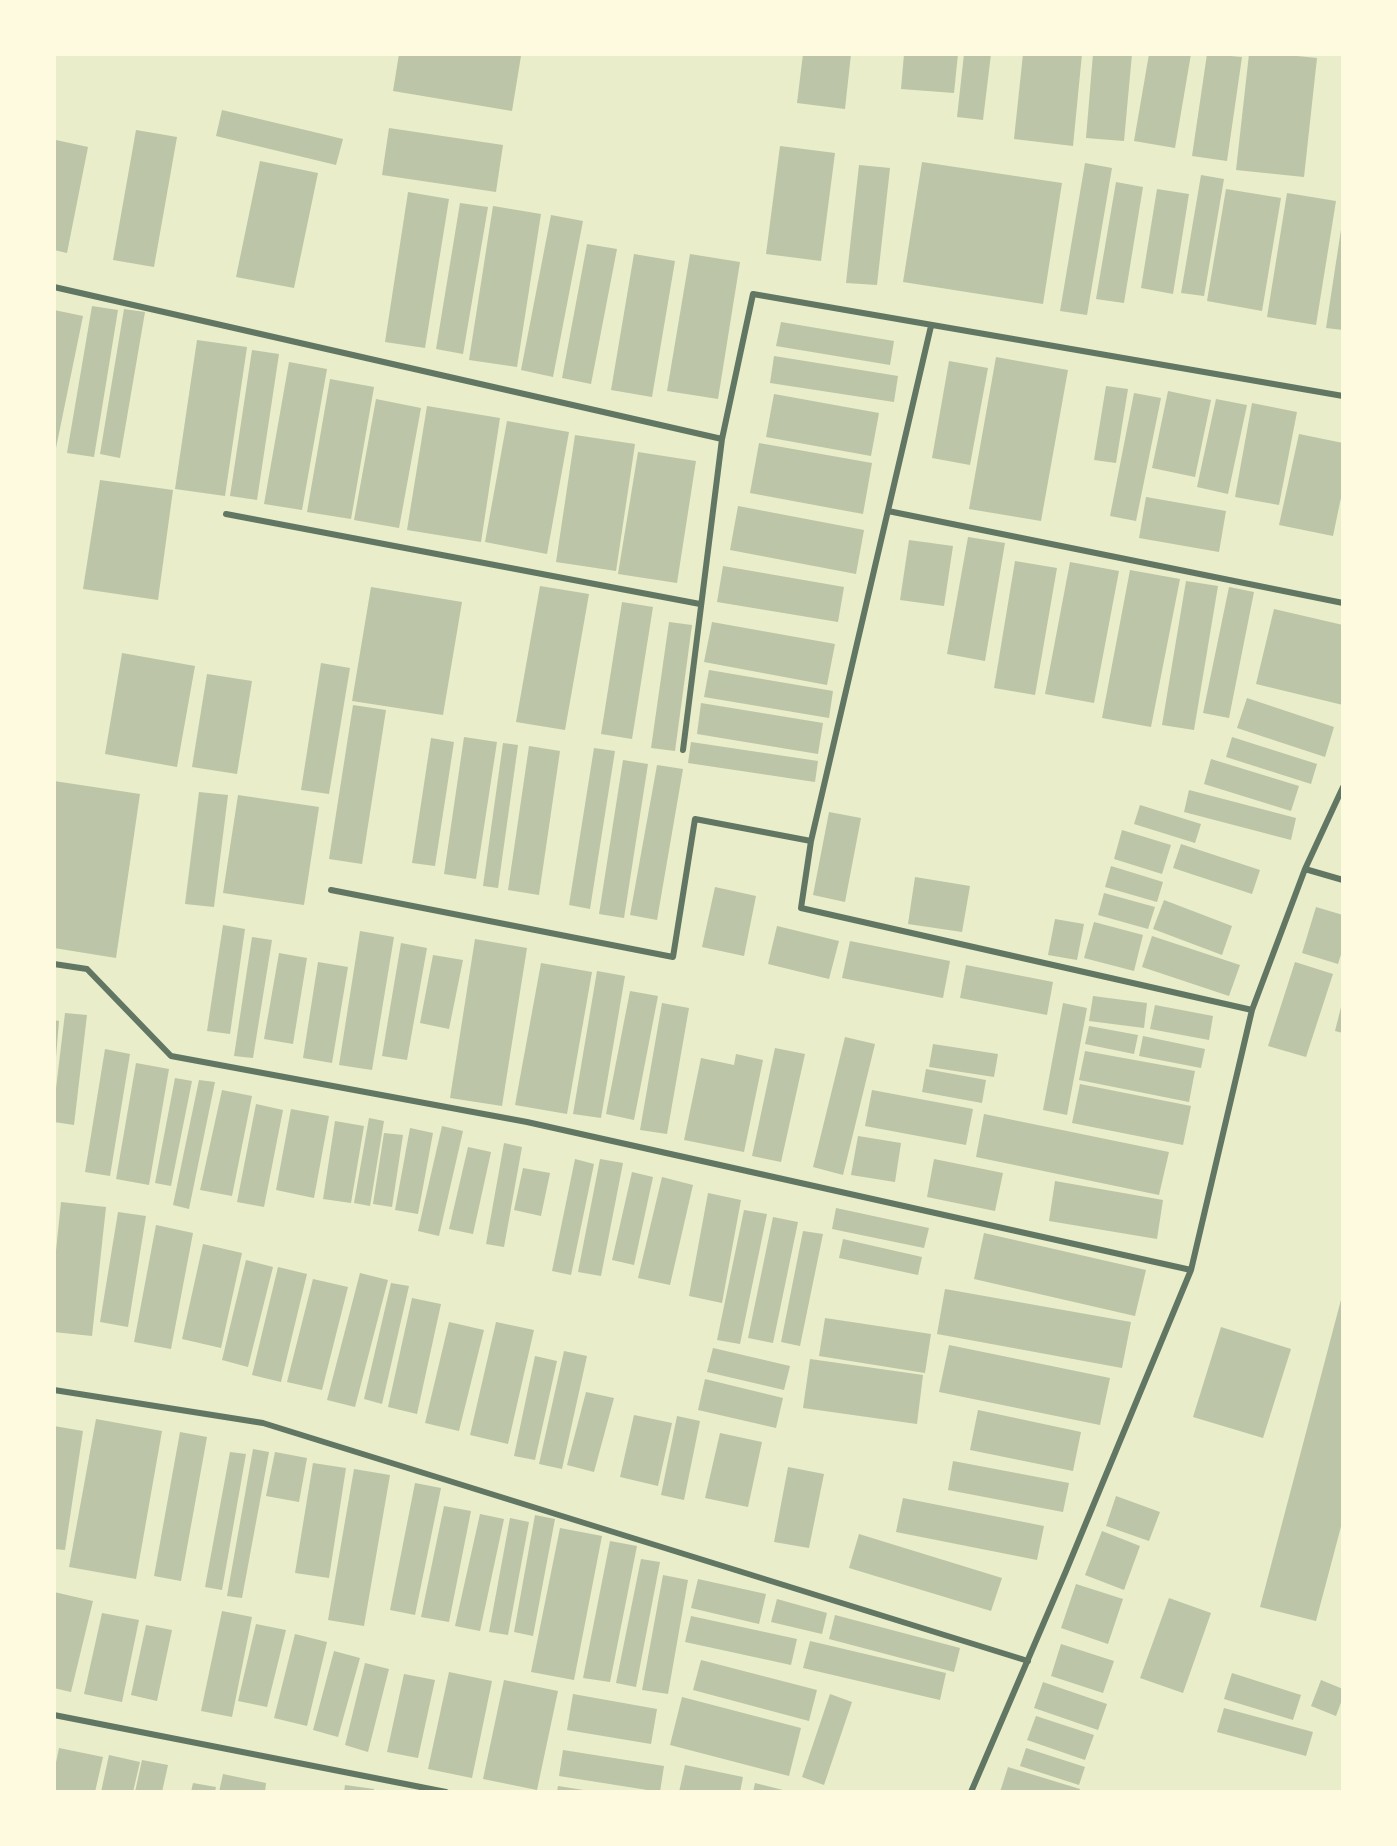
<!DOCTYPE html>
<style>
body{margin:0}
#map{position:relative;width:1397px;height:1846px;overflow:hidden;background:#e9edc9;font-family:Karla,sans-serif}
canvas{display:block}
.frame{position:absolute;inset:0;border:56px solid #fefae0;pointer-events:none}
</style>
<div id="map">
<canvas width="1397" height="1846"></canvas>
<div class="frame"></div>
</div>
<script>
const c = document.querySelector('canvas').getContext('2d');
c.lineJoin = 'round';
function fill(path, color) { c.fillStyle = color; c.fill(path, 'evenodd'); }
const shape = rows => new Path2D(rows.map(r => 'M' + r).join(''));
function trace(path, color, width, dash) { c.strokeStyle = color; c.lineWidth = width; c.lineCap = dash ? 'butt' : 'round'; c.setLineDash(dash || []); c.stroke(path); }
const building = shape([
 [399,54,509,54,521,56,512,111,393,91],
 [803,54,851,54,845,109,797,103],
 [904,54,958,54,954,93,901,89],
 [964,54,991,54,983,120,957,117],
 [1023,54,1082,54,1073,146,1014,139],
 [1093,54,1132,54,1124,141,1086,138],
 [1149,54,1191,54,1175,148,1134,141],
 [1207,54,1242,57,1227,161,1192,156],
 [1249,54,1277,54,1317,58,1304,177,1236,170],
 [222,110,343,139,336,165,216,136],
 [389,128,503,145,496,192,382,175],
 [136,130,177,137,154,267,113,260],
 [56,140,88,147,67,253,54,250,54,150],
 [780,146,835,153,821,261,766,254],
 [260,161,318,173,294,288,236,277],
 [922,162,1062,183,1043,304,903,282],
 [1085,163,1112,168,1087,315,1060,311],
 [859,165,890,168,877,285,846,283],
 [1201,175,1224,179,1204,296,1181,293],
 [1116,182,1143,187,1124,303,1096,299],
 [1157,189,1189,194,1173,294,1141,288],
 [1226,189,1281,198,1262,311,1207,301],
 [408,192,449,199,425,348,385,342],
 [1287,193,1336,201,1316,325,1267,317],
 [460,203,488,207,463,354,436,349],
 [493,206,541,214,517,367,469,360],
 [551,215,583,221,553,377,521,370],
 [1342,223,1343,223,1343,330,1326,328],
 [587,244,617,249,591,384,562,378],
 [634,254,675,261,652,397,611,390],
 [690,254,740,262,718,399,667,391],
 [92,306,118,310,94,457,67,453],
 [124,309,145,312,120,458,100,454],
 [54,310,83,316,56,448,54,447],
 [781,322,894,341,890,365,776,346],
 [197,340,247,347,225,496,175,489],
 [252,350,279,354,257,500,230,496],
 [774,356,898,376,894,402,770,383],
 [996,357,1068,370,1041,521,969,509],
 [949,361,988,368,970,465,932,458],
 [289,362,327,369,302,510,264,504],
 [330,379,374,387,351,519,307,512],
 [1106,386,1128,389,1116,463,1094,460],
 [1168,391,1211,400,1195,477,1152,468],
 [1134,393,1161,398,1136,521,1110,516],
 [774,394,879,413,871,456,766,437],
 [376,399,421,408,399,528,354,520],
 [1216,399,1247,405,1228,494,1197,487],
 [1252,403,1297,412,1279,505,1235,497],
 [427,406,500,418,481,542,407,530],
 [507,421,569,432,547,554,485,542],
 [1299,434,1343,443,1343,488,1333,536,1279,525],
 [575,435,635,444,616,571,556,562],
 [759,443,872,463,863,514,750,493],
 [638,452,696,461,677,583,618,574],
 [100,480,173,490,158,600,83,589],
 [1146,497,1226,511,1219,552,1139,538],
 [738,506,864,530,856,574,730,550],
 [968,537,1005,543,985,661,947,654],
 [909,540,953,546,944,606,900,600],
 [1015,561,1057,568,1035,695,994,688],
 [1070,562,1119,571,1094,703,1045,694],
 [723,566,844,587,838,622,717,602],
 [1130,570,1180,579,1151,727,1102,718],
 [1186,581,1218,586,1194,730,1162,725],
 [540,586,589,594,565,730,516,722],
 [371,587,462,602,443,715,352,701],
 [1229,587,1254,592,1229,718,1203,713],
 [622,602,653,607,632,739,601,734],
 [1274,609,1343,625,1343,705,1256,684],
 [669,622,692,625,675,751,651,748],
 [712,622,835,644,827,685,704,662],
 [122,653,195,666,177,767,105,754],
 [321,663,350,668,329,794,301,790],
 [709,670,833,691,829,718,704,697],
 [207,674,252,681,237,774,192,767],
 [1247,698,1334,727,1325,757,1237,728],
 [701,703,823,723,818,754,697,734],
 [353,705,386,710,362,864,329,859],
 [464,737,497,742,476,879,444,874],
 [1232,737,1317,764,1311,784,1226,757],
 [431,738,454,742,435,866,412,863],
 [691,742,818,761,815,782,688,763],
 [503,743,518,745,498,888,483,886],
 [529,746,560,751,539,895,508,890],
 [594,748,615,751,590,909,569,905],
 [1211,759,1299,786,1291,811,1204,784],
 [623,760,648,764,624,918,599,914],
 [657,765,683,769,657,920,630,915],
 [54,781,140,794,116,958,54,948],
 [1189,790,1296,818,1291,840,1184,812],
 [199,792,228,795,214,907,185,904],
 [238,795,319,807,304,905,223,893],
 [1140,805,1201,824,1195,843,1134,824],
 [829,812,861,818,845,902,813,895],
 [1122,830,1171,845,1162,874,1114,859],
 [1181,844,1260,870,1252,894,1173,868],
 [1111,866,1163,882,1157,902,1105,887],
 [915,877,970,886,962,932,908,924],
 [715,887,756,896,744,956,702,947],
 [1104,893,1155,907,1148,929,1098,915],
 [1164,900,1232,926,1222,955,1153,929],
 [1316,907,1343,915,1343,948,1338,964,1302,953],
 [1055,919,1084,924,1077,960,1048,955],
 [1094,922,1143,935,1134,971,1084,958],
 [223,925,245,929,230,1034,207,1031],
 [777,926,839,941,829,979,768,964],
 [360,931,394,937,372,1070,339,1065],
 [1152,936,1240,965,1229,996,1142,967],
 [252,937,272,940,253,1058,234,1056],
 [475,939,527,948,502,1106,450,1098],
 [850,941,950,961,943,998,842,978],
 [401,943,427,948,407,1060,382,1056],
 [279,953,307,958,293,1044,264,1039],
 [433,955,463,960,449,1029,420,1023],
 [318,962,348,967,332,1063,303,1058],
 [1295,962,1333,974,1306,1057,1268,1046],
 [541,963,592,972,567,1114,515,1105],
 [966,965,1053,982,1047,1015,960,998],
 [597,971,625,976,601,1118,573,1114],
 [630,991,658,996,634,1120,606,1114],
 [1093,996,1147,1003,1144,1028,1089,1021],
 [662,1003,689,1008,667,1134,640,1130],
 [1063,1003,1087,1008,1067,1115,1043,1110],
 [1342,1003,1343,1003,1343,1033,1335,1031],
 [1155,1005,1213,1016,1209,1040,1150,1029],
 [65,1013,87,1015,74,1125,54,1122,54,1105],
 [54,1020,59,1021,56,1057,54,1057],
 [1089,1026,1138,1035,1134,1054,1085,1044],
 [1143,1036,1205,1049,1201,1068,1139,1056],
 [845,1037,875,1044,843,1175,813,1167],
 [933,1044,998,1054,994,1077,929,1067],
 [775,1048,805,1054,781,1162,752,1156],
 [105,1049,130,1054,110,1176,85,1172],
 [1085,1051,1195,1071,1189,1102,1079,1080],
 [736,1054,763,1060,744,1152,684,1140,701,1058,734,1065],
 [136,1063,169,1069,149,1185,116,1179],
 [926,1069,986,1080,982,1103,922,1092],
 [175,1078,192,1081,171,1186,155,1183],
 [199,1080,215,1082,189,1209,173,1205],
 [1080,1084,1191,1106,1183,1145,1072,1123],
 [222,1090,252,1096,232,1196,200,1190],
 [872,1090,973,1109,966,1145,865,1126],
 [256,1104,283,1110,264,1207,237,1202],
 [291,1109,329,1116,314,1198,276,1190],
 [984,1114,1169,1152,1159,1195,976,1157],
 [369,1118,384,1121,370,1206,354,1203],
 [335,1121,364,1126,351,1203,323,1199],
 [442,1126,463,1131,439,1236,418,1231],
 [410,1128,433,1133,418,1214,395,1210],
 [384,1133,403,1135,392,1207,373,1204],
 [858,1136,901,1143,895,1182,851,1175],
 [504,1143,522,1147,504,1247,486,1244],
 [468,1147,491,1152,473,1234,449,1229],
 [575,1159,594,1164,571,1275,552,1271],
 [600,1159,623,1163,601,1276,578,1272],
 [934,1159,1003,1173,995,1211,927,1197],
 [523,1168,550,1173,541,1216,514,1210],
 [632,1172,653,1177,634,1265,612,1260],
 [662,1177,693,1185,670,1285,638,1278],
 [1055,1181,1163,1200,1157,1239,1049,1221],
 [708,1193,741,1200,722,1303,689,1296],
 [61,1202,106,1207,92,1336,54,1332,54,1270],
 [836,1208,929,1228,924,1248,832,1229],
 [744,1210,767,1214,740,1344,717,1340],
 [118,1212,146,1216,128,1327,100,1322],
 [773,1217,798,1222,773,1343,748,1338],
 [156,1225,193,1233,171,1349,134,1342],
 [803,1231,823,1234,800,1346,781,1342],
 [984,1233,1146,1270,1135,1316,974,1279],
 [843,1239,922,1257,918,1275,839,1258],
 [203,1244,242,1253,221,1348,182,1339],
 [246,1260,273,1267,248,1367,222,1360],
 [278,1267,307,1274,281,1382,252,1375],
 [360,1273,388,1280,355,1407,327,1400],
 [313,1279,348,1287,322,1390,287,1382],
 [391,1283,409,1286,382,1404,364,1399],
 [945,1289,1131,1322,1122,1368,937,1334],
 [1342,1296,1343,1519,1316,1621,1260,1607],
 [412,1298,441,1304,417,1414,388,1407],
 [825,1318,931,1334,925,1373,819,1356],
 [449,1322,484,1330,459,1431,425,1423],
 [496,1322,534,1330,508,1444,470,1435],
 [1221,1327,1291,1349,1263,1438,1193,1417],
 [949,1345,1110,1378,1100,1425,939,1392],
 [713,1348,790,1366,784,1390,707,1372],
 [564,1351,587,1356,562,1469,539,1464],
 [535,1356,557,1361,535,1460,514,1456],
 [810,1359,923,1375,917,1424,803,1408],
 [705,1379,783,1398,776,1428,698,1410],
 [586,1392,614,1398,594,1472,567,1465],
 [978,1410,1081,1432,1073,1471,970,1450],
 [634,1415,672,1423,658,1486,620,1477],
 [677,1416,700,1421,684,1500,661,1495],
 [96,1419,162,1431,136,1579,69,1567],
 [54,1426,83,1431,65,1550,54,1549],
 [180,1432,207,1437,181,1581,154,1576],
 [720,1433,762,1442,748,1507,705,1498],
 [253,1449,269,1452,242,1598,227,1596],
 [230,1452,246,1454,222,1590,205,1587],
 [275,1452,307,1458,299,1502,266,1496],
 [953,1461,1069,1483,1063,1512,948,1490],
 [313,1463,346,1468,329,1578,295,1573],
 [788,1467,824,1474,809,1548,774,1542],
 [354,1469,390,1475,364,1626,328,1620],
 [415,1483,441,1488,415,1615,390,1610],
 [1116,1496,1160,1512,1149,1541,1106,1526],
 [903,1498,1044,1526,1037,1560,896,1532],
 [444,1506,471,1511,449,1622,421,1617],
 [480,1514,504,1519,480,1631,455,1626],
 [535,1515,555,1519,533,1636,514,1632],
 [510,1518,529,1522,508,1635,489,1632],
 [560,1528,602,1536,574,1680,531,1672],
 [1102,1531,1140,1546,1124,1590,1085,1575],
 [859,1534,1002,1578,991,1611,849,1568],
 [610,1541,637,1546,610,1682,583,1678],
 [641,1559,660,1562,636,1687,616,1683],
 [663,1575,688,1580,668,1694,642,1690],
 [698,1579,766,1594,759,1624,691,1608],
 [1076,1584,1123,1599,1108,1644,1061,1628],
 [54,1592,93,1601,71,1692,54,1688],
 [1169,1598,1211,1613,1183,1693,1140,1678],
 [777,1599,827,1613,822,1634,771,1622],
 [222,1611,252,1617,232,1717,201,1711],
 [102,1613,139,1620,122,1702,84,1694],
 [835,1615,960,1648,954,1672,829,1639],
 [691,1616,797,1639,791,1665,685,1642],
 [256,1624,286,1630,267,1707,238,1701],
 [146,1625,172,1630,157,1701,131,1695],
 [295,1634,327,1642,307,1726,274,1718],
 [810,1641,946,1673,940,1700,803,1668],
 [1061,1644,1114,1661,1103,1693,1051,1676],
 [334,1651,360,1658,338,1737,313,1730],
 [701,1660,817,1690,809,1721,693,1690],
 [365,1663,389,1669,368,1752,345,1745],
 [449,1672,492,1681,472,1778,428,1769],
 [1232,1673,1301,1695,1293,1720,1224,1699],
 [404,1674,435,1680,418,1758,387,1752],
 [504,1680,558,1691,537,1790,483,1779],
 [1321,1680,1343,1689,1343,1697,1336,1716,1311,1706],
 [1043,1682,1107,1704,1098,1730,1034,1708],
 [573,1694,657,1709,651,1744,567,1730],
 [830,1694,852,1702,824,1785,802,1777],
 [682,1697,801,1728,789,1776,670,1745],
 [1224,1708,1313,1732,1306,1756,1217,1732],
 [1036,1716,1094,1735,1085,1760,1027,1740],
 [59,1748,103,1757,95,1792,54,1792,54,1772],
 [1026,1748,1085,1767,1079,1785,1020,1766],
 [563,1750,664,1766,660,1792,559,1776],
 [109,1755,140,1762,133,1792,101,1792],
 [142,1760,168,1765,162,1792,135,1792],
 [685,1765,743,1777,740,1792,679,1792],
 [1008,1767,1080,1789,1079,1792,1000,1792],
 [223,1774,266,1783,265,1792,219,1792],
 [193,1783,216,1787,215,1792,191,1792],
 [755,1783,787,1791,787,1792,753,1792],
 [345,1785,374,1789,374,1792,344,1792],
 [558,1786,590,1791,590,1792,557,1792]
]);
const minor = shape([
 [54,287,722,439],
 [931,326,811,841,801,908,1252,1010],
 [888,511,1343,603],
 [226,514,700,604],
 [683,750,722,439,753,294,1343,396],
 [1305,869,1343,880],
 [331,890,673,957,695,819,811,841],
 [54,964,87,969,171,1056,527,1122,1191,1270],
 [54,1390,263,1423,1028,1661],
 [54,1715,446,1792],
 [971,1792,1066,1571,1191,1270,1252,1010,1305,869,1343,787]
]);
fill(building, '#bcc5a7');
trace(minor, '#617663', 6);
</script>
